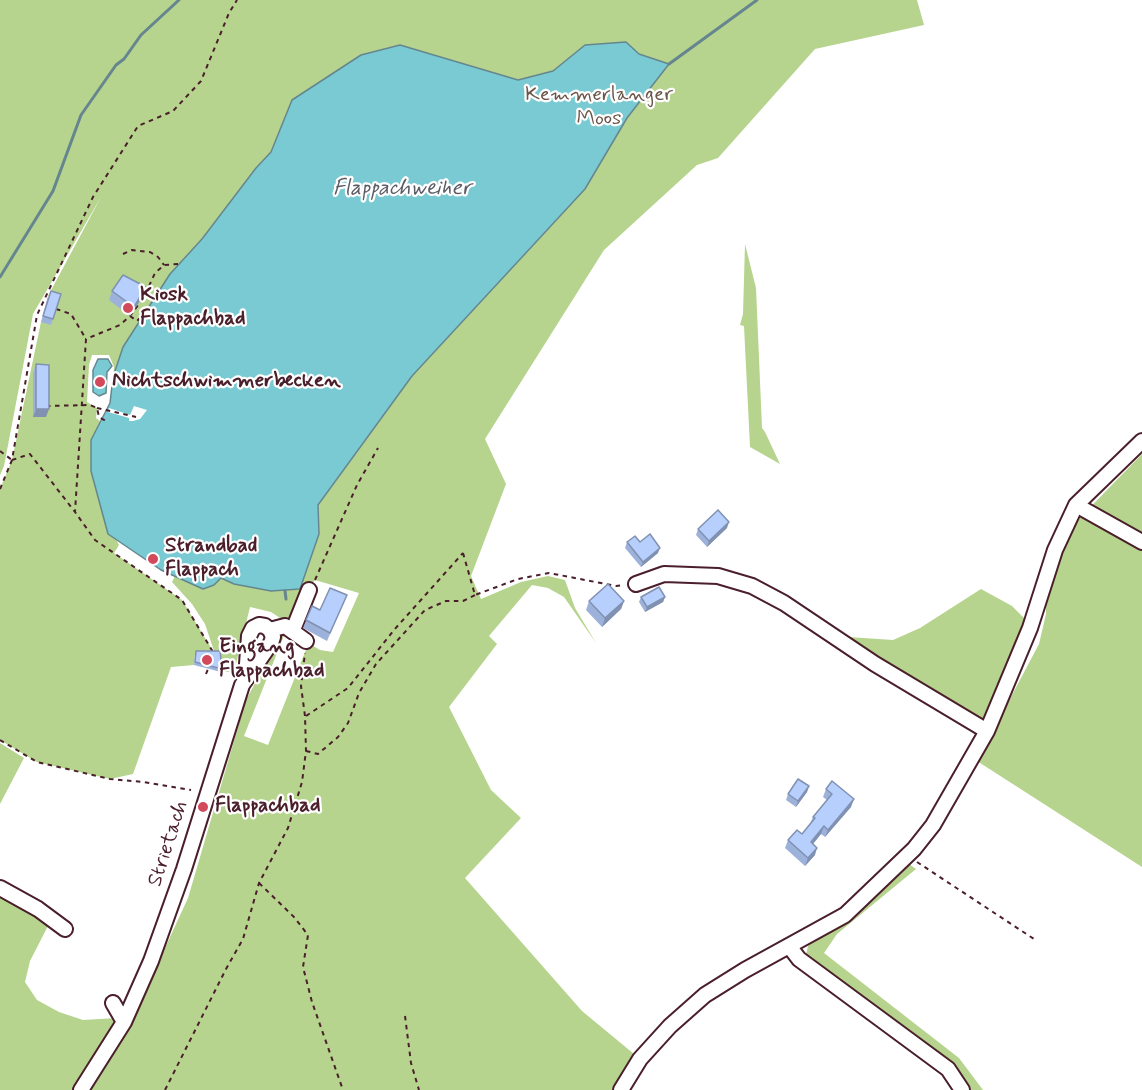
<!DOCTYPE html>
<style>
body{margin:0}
canvas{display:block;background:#fff}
</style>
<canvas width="1142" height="1090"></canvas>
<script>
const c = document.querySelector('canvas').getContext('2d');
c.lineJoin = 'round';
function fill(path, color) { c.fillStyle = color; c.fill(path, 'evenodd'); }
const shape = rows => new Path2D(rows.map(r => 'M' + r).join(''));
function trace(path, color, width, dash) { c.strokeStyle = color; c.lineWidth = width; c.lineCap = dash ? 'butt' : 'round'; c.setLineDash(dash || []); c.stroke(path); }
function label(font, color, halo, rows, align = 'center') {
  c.font = font + ' Mynerve,sans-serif'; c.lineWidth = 4.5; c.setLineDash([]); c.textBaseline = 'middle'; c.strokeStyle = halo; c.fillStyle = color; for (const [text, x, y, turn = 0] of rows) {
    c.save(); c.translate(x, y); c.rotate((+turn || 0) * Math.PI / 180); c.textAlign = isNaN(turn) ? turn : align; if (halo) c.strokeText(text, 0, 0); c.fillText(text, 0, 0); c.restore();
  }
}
const green = shape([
 [0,0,917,0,924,25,815,49,718,158,697,165,604,250,485,439,506,484,471,576,481,599,521,582,548,576,565,580,575,608,596,643,564,597,548,588,532,585,489,636,497,644,449,707,491,790,521,818,465,878,582,1011,634,1054,634,1061,617,1090,0,1090,0,884,50,922,30,961,25,982,37,1000,59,1012,83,1020,133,1017,188,898,246,700,284,629,320,650,333,652,359,593,315,580,286,622,271,612,250,607,234,672,221,672,219,654,215,654,205,624,192,604,172,582,175,576,203,589,214,585,221,578,234,584,271,591,300,589,319,535,318,506,412,376,563,213,292,100,271,152,256,168,202,239,170,274,123,347,113,377,114,367,109,355,92,355,89,365,87,402,97,408,96,418,100,421,91,440,104,517,119,545,114,553,182,600,213,651,195,653,194,665,171,667,133,774,110,779,37,762,0,740,0,489,12,460,41,322,58,299,48,296,101,197,33,314,4,466,0,475],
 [285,633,307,647,268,745,244,736],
 [745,244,756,288,762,428,765,432,780,464,750,447,744,326,740,325,743,314],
 [1142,454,1142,867,977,761,1039,644,1046,614,1046,597,1073,525],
 [981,589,1012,606,1026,620,982,727,849,637,893,640,920,628],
 [0,743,24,758,0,804],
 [909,864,916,869,837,934,824,953,959,1058,983,1090,967,1090,809,961,806,955,808,946,812,941,859,910]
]);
const water = shape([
 [626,42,639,54,669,64,627,118,585,189,412,376,318,505,319,534,300,589,271,591,234,584,221,578,214,585,203,589,161,570,108,534,91,471,91,440,110,403,113,377,123,347,170,274,202,239,256,168,271,152,292,100,361,55,400,45,518,80,553,71,585,45,626,42],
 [98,359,108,359,112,366,107,372,106,393,99,396,93,392,93,370,98,359]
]);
const pier = shape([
 [134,406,147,410,140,419,133,421,129,421,129,418,108,412,109,408,130,415]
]);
const stream = shape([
 [669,64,757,0],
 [0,277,53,191,81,115,116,65,124,59,141,35,179,0],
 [285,591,286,599]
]);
const path = shape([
 [123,254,132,250,150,252,158,257,164,265],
 [178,264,164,265,155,273,144,297,130,316,120,325,86,339,75,512,95,540,182,600,213,652],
 [56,309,71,314,86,339],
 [130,316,137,321,140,318],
 [46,406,90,405,97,408,99,417,106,421],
 [97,408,136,417],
 [0,451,12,460],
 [12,460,30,454,75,512],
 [0,489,12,460,37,315,93,197,138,126,173,111,201,81,229,13,237,0],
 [463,553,475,595,518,579,549,573,616,586,624,585],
 [315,580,357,485,378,448],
 [206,674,208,669],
 [306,716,348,688,394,630,463,553],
 [0,740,37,762,110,779,143,782,191,790],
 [306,751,318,754,338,737,348,723,359,693,376,664,425,610,446,601,463,601,475,595],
 [917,862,1037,941],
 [259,883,294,917,308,935,303,967,312,1002,343,1090],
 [405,1016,411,1063,419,1090],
 [165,1090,226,969,243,939,259,883,288,828,302,782,306,751,305,716,301,686,305,653]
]);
const minor = shape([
 [1076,505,1142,542],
 [636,584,664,574,718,576,752,586,784,603,875,664,987,731],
 [270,630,285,626,306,641],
 [293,630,309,590],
 [0,888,38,909,65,929],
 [789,946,799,959,948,1069,962,1090],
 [113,1003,124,1022],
 [81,1090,124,1022,151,961,184,869,242,685,271,643,273,637,270,630,265,626,259,625,253,628,249,636,246,678],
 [621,1090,640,1059,670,1026,705,995,745,970,845,915,914,849,933,825,987,731,1030,628,1055,550,1076,505,1142,441]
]);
const wall = shape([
 [146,287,143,296,130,316,109,300,112,291],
 [48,296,53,319,51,325,41,322],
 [36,364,46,417,33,417,33,373],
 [727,528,707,547,696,535,698,529],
 [627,542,640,542,658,553,641,567,625,548],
 [347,595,327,641,303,628,312,606,320,610],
 [641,597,665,597,663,602,645,612,639,602],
 [589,601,624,601,621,609,602,627,586,610],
 [196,651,222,669,221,672,194,665],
 [809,786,807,792,796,807,786,800,788,794],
 [826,789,851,807,825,837,821,834,813,844,815,855,805,866,785,848,788,840,802,834,810,824,813,817,827,800,823,797]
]);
const shadedWall = shape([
 [146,287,143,296,130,316,134,307],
 [36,409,49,409,46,417,33,417],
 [729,522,727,528,707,547,709,541],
 [660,548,658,553,641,567,643,562],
 [665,597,663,602,645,612,647,607],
 [624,601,621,609,602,627,605,618],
 [809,786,807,792,796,807,798,801],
 [854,799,851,807,825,837,828,830],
 [824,826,821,834,808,850,811,842],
 [817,848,815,855,805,866,808,858]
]);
const building = shape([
 [123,275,146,287,134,307,112,291,123,275],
 [51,291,61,294,53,319,43,316,51,291],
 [36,364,49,365,49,409,36,409,36,364],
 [718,510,729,522,709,541,698,529,718,510],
 [650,534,660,548,643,562,627,542,635,536,640,542,650,534],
 [608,584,624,601,605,618,589,601,608,584],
 [659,587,665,597,647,607,641,597,659,587],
 [330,588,347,595,330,633,306,620,312,606,320,610,330,588],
 [196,651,220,651,222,669,195,662,196,651],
 [798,779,809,786,798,801,788,794,798,779],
 [832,781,854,799,828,830,824,826,811,842,817,848,808,858,788,840,797,830,802,834,815,818,813,817,832,794,826,789,832,781]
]);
const markers = [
 [128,308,6,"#d1495b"],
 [100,382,6,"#d1495b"],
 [153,559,6,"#d1495b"],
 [207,660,6,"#d1495b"],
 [203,807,6,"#d1495b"]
];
const parkNames = [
 ["Kemmerlanger",599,96],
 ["Moos",599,120]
];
const poiNames = [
 ["Kiosk",140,296],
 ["Flappachbad",140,320],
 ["Nichtschwimmerbecken",112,382],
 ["Strandbad",165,547],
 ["Flappach",165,571],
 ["Eingang",219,648],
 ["Flappachbad",219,672],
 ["Flappachbad",215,807]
];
const streetNames = [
 ["Strietach",169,844,-72]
];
const waterNames = [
 ["Flappachweiher",402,189]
];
fill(green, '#b6d48d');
fill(water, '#79cad2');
trace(water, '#66868f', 1.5);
fill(pier, '#fff');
trace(stream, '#66868f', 3);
trace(minor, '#4a1f2b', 18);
trace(path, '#4a1f2b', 2, [4.5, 4.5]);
trace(minor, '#fff', 14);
fill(wall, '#9db2da');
fill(shadedWall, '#8091b1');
fill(building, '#b7cffd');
trace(building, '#8091b1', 1.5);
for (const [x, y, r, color] of markers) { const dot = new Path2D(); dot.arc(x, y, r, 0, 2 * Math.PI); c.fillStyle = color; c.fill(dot); trace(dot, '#fff', 2); }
label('21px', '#6a5548', '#fff', parkNames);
label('bold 21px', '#4a1f2b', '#fff', poiNames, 'left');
label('21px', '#4a1f2b', '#fff', streetNames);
label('italic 22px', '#5a5b65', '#fff', waterNames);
</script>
